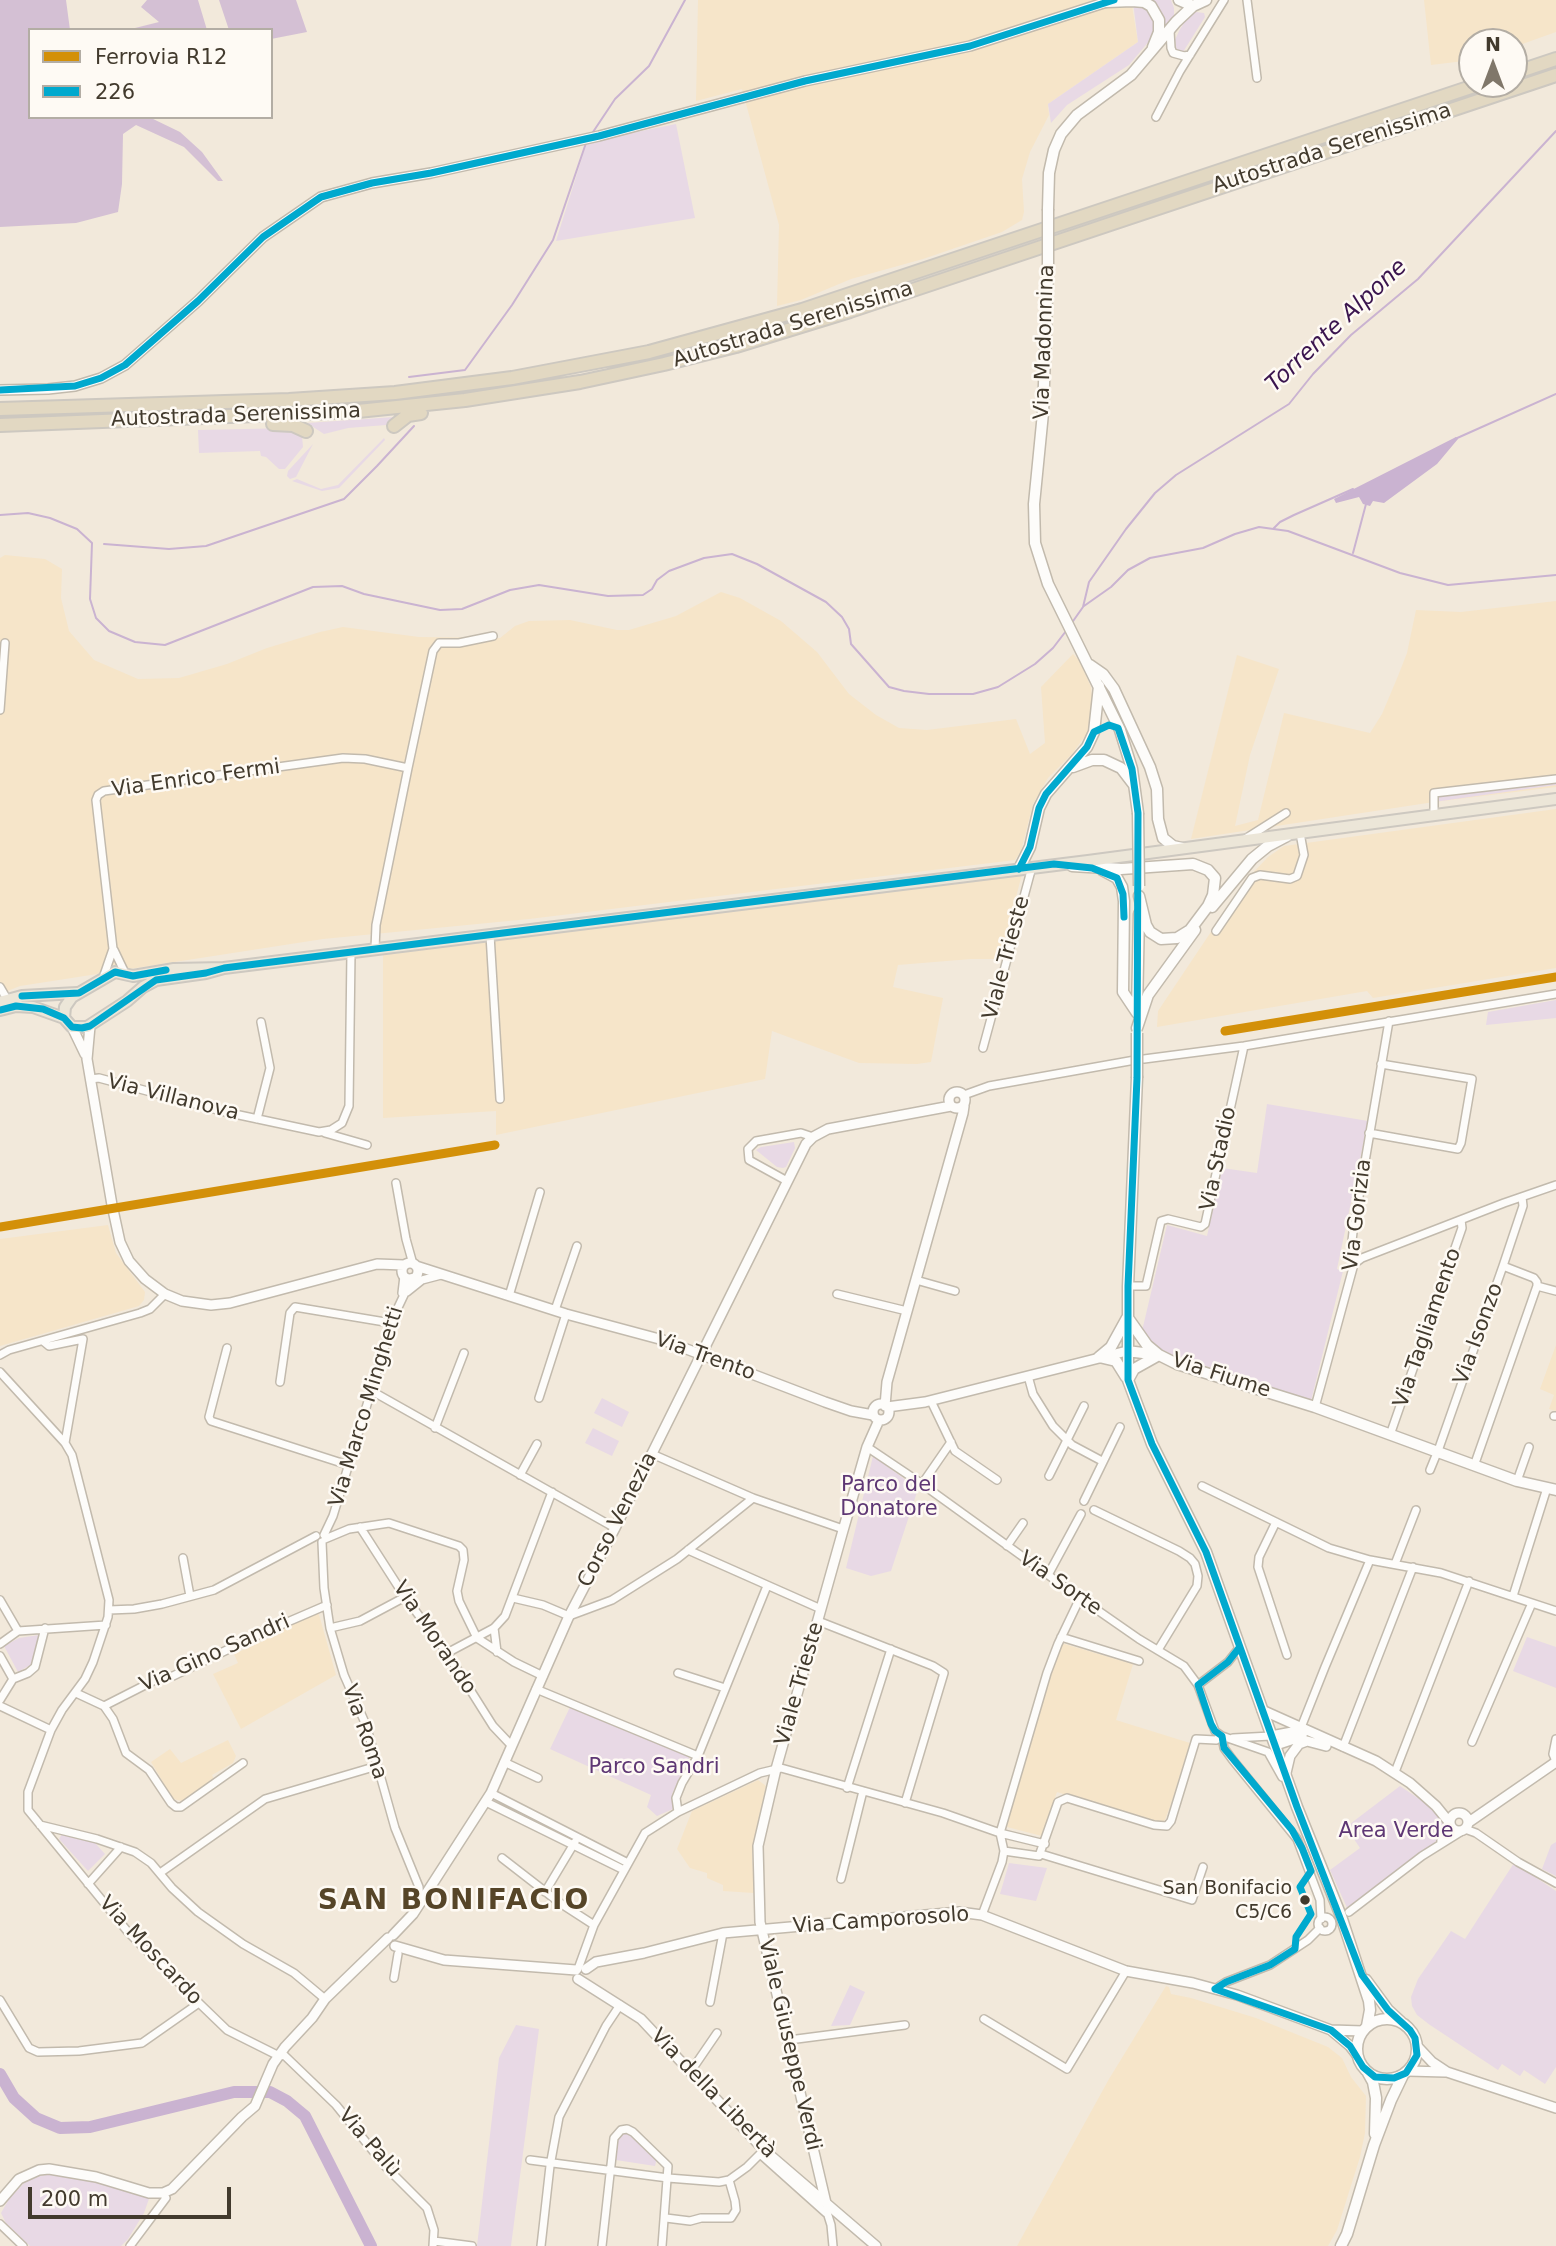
<!DOCTYPE html>
<meta charset="utf-8">
<style>
body{margin:0}
#map{position:relative;width:1556px;height:2246px;overflow:hidden;background:#f2e9db;font-family:"DejaVu Sans",sans-serif}
canvas{display:block}
.legend{position:absolute;left:28px;top:28px;width:245px;height:91px;box-sizing:border-box;background:#fefaf4;border:2px solid #b3ada4;margin:0;padding:9px 12px;list-style:none;font-size:21px;color:#423a2d}
.legend li{display:flex;align-items:center;gap:14px;height:35px}
.legend b{width:35px;border:2px solid #b3ada4}
.north{position:absolute;left:1458px;top:28px;width:70px;height:70px;box-sizing:border-box;background:#fefaf4;border:2px solid #b3ada4;border-radius:50%;rotate:0deg;font-size:19px;font-weight:700;line-height:28px;text-align:center;color:#423a2d}
.north::after{content:'';display:block;margin:auto;width:24px;height:32px;background:#80776a;clip-path:polygon(50% 0,100% 100%,50% 72%,0 100%)}
.scale{position:absolute;left:28px;top:2187px;width:203px;height:32px;box-sizing:border-box;border:4px solid #423a2d;border-top:0;padding-left:9px;font-size:21px;line-height:24px;white-space:nowrap;color:#423a2d;-webkit-text-stroke:5px #fefaf4;paint-order:stroke}
</style>
<div id="map">
<canvas width="1556" height="2246"></canvas>
<ul class="legend">
<li><b style="height:9px;background:#d39009"></b>Ferrovia R12</li>
<li><b style="height:9px;background:#00a9ce"></b>226</li>
</ul>
<div class="north">N</div>
<div class="scale">200 m</div>
</div>
<script>
const c = document.querySelector('canvas').getContext('2d');
c.lineJoin = 'round';
function fill(path, color) { c.fillStyle = color; c.fill(path, 'evenodd'); }
const shape = rows => new Path2D(rows.map(r => 'M' + r).join(''));
function trace(path, color, width, dash) { c.strokeStyle = color; c.lineWidth = width; c.lineCap = dash ? 'butt' : 'round'; c.setLineDash(dash || []); c.stroke(path); }
function label(font, color, halo, rows, align = 'center') {
  c.font = font + ' "DejaVu Sans",sans-serif'; c.lineWidth = 5; c.setLineDash([]); c.textBaseline = 'middle'; c.strokeStyle = halo; c.fillStyle = color; for (const [text, x, y, turn = 0] of rows) {
    c.save(); c.translate(x, y); c.rotate((+turn || 0) * Math.PI / 180); c.textAlign = isNaN(turn) ? turn : align; if (halo) c.strokeText(text, 0, 0); c.fillText(text, 0, 0); c.restore();
  }
}
const built = shape([
 [698,0,1131,0,1138,42,1048,104,1049,115,1030,152,1022,179,1024,212,1022,220,1002,232,923,259,851,279,801,300,777,306,779,225,742,89,696,101],
 [1424,0,1556,0,1556,32,1514,47,1514,42,1472,42,1472,60,1431,65],
 [5,555,45,559,62,569,61,598,69,631,94,660,138,679,179,678,227,664,267,648,320,632,343,627,419,637,500,638,515,626,529,621,570,620,617,630,629,630,676,616,721,592,740,598,781,621,817,652,849,694,876,715,899,728,927,730,1016,719,1030,754,1045,743,1041,687,1073,654,1079,660,1091,687,1093,706,1087,733,1072,754,1048,778,1033,804,1021,851,1015,860,529,919,323,939,20,986,0,994,0,558],
 [1556,601,1556,787,1434,802,1191,839,1237,655,1279,669,1250,755,1235,826,1258,820,1284,713,1370,733,1382,714,1398,676,1407,653,1416,610,1461,612],
 [1556,809,1556,968,1373,998,1367,991,1157,1027,1158,1011,1245,881,1268,857,1284,846],
 [1022,874,1000,959,971,959,898,965,893,987,943,998,931,1062,917,1064,859,1063,772,1031,765,1079,496,1135,496,1111,383,1118,383,955],
 [108,1225,116,1253,145,1292,144,1300,139,1306,0,1346,0,1239],
 [1556,1345,1556,1411,1549,1409,1554,1395,1540,1389],
 [318,1611,336,1675,241,1729,213,1674,238,1663,234,1654,281,1633,279,1628],
 [1061,1643,1133,1664,1116,1720,1190,1743,1171,1804,1165,1820,1161,1823,1145,1820,1057,1792,1042,1836,1007,1827,1012,1800],
 [228,1740,236,1756,233,1763,212,1775,214,1779,182,1801,173,1799,151,1762,170,1749,181,1763],
 [758,1780,766,1786,752,1854,754,1893,723,1891,723,1885,707,1878,707,1873,690,1868,677,1849,692,1811],
 [1166,1986,1169,1987,1171,1994,1191,1998,1256,2018,1328,2047,1342,2058,1351,2077,1366,2096,1365,2133,1360,2157,1337,2230,1328,2246,1017,2246,1109,2079]
]);
const green = shape([
 [1148,0,1171,0,1174,8,1174,15,1161,34],
 [1133,2,1151,11,1156,23,1150,40,1129,65,1067,105,1051,123,1048,104,1138,42],
 [1196,12,1204,13,1205,17,1183,52,1177,52,1175,40,1179,31,1187,18],
 [676,124,695,218,556,241,587,142],
 [395,417,386,425,348,428,324,434,307,423],
 [291,428,302,436,303,447,285,469,279,469,266,457,261,456,260,451,199,453,198,430],
 [384,438,385,440,339,488,322,491,292,481,297,479,321,489,338,485],
 [313,444,296,477,290,479,287,476,288,471],
 [1556,779,1556,785,1434,802,1434,793],
 [1556,1000,1556,1018,1486,1025,1488,1012],
 [1267,1104,1368,1121,1337,1269,1343,1271,1311,1401,1164,1352,1154,1345,1142,1331,1167,1225,1207,1236,1222,1168,1257,1173],
 [794,1142,795,1148,786,1167,783,1168,777,1167,756,1150,761,1147],
 [602,1398,629,1412,622,1427,594,1413],
 [593,1428,619,1441,612,1456,585,1443],
 [873,1456,918,1489,891,1571,871,1576,846,1568],
 [39,1635,32,1664,18,1672,4,1646,19,1638],
 [1527,1637,1556,1647,1556,1688,1513,1671],
 [571,1705,690,1756,672,1794,673,1809,657,1816,647,1807,651,1795,550,1749],
 [1400,1786,1437,1811,1447,1829,1422,1856,1349,1912,1330,1870,1360,1848,1346,1827],
 [62,1834,95,1843,105,1854,88,1871,59,1839],
 [1556,1842,1556,1876,1542,1869,1551,1845],
 [1009,1863,1047,1868,1036,1901,1000,1894],
 [1514,1863,1556,1891,1556,2067,1545,2084,1524,2070,1520,2076,1502,2064,1498,2070,1430,2025,1417,2015,1412,2006,1411,1997,1418,1979,1451,1931,1465,1939],
 [850,1985,865,1992,850,2025,831,2026],
 [516,2025,539,2029,511,2246,477,2246,499,2058],
 [623,2132,628,2132,657,2157,655,2166,616,2160,618,2138],
 [56,2173,77,2176,150,2196,144,2213,128,2239,121,2246,30,2246,6,2223,1,2213,9,2199,25,2182,40,2176]
]);
const forest = shape([
 [0,0,66,0,70,30,30,30,30,117,149,117,180,132,202,152,223,181,218,181,184,147,136,125,123,134,122,184,118,212,76,223,0,227],
 [147,0,198,0,207,30,127,30,159,22,141,7],
 [219,0,296,0,307,32,271,39,271,30,229,30]
]);
const water = shape([
 [1456,437,1458,439,1437,464,1384,503,1373,501,1370,506,1363,504,1359,497,1336,503,1334,499]
]);
const stream = shape([
 [593,132,615,99,649,66,685,0],
 [409,377,465,370,512,305,553,240,586,143],
 [1455,439,1556,394],
 [0,515,28,513,50,518,77,529,92,543,90,599,96,618,109,631,135,642,165,645,313,587,342,586,364,594,440,610,462,609,510,590,539,585,608,596,643,595,652,589,657,580,669,571,704,558,732,554,757,564,826,602,842,617,849,629,851,644,889,687,904,691,929,694,973,694,998,687,1035,664,1053,648,1066,631],
 [1274,528,1280,522,1294,515,1353,489],
 [104,544,169,549,206,546,344,499,377,466,414,426],
 [1353,553,1366,504],
 [1084,606,1111,587,1128,570,1150,558,1203,548,1235,534,1259,527,1288,531,1400,573,1448,585,1556,575],
 [1071,624,1083,607,1089,582,1126,529,1155,493,1176,475,1289,404,1313,374,1351,335,1418,279,1556,131]
]);
const river = shape([
 [0,2074,14,2098,36,2118,60,2128,90,2127,234,2092,270,2092,287,2101,305,2116,371,2246]
]);
const minor = shape([
 [1247,0,1257,78],
 [1170,31,1171,48,1173,53,1184,56,1190,55],
 [1156,117,1180,71,1224,0],
 [0,710,5,643],
 [408,768,433,651,439,643,459,643,493,636],
 [1434,815,1434,793,1556,779],
 [1245,839,1286,813],
 [1216,931,1252,878,1260,875,1290,879,1297,876,1304,855,1300,833],
 [490,935,500,1099],
 [114,950,125,973],
 [103,978,113,949,96,800,98,795,104,791,343,758,365,759,408,768,376,925,375,949],
 [0,987,7,999],
 [983,1048,1032,867],
 [1144,1059,1244,1046,1556,994],
 [90,1079,99,1078,225,1112,319,1132,331,1130,342,1123,349,1106,351,952],
 [964,1095,989,1086,1135,1060],
 [257,1119,270,1068,261,1022],
 [325,1133,367,1145],
 [1369,1133,1458,1149,1461,1143,1472,1079,1381,1064],
 [787,1181,749,1160,748,1149,756,1141,801,1133,813,1137],
 [396,1183,406,1239,413,1264],
 [1354,1264,1362,1258,1504,1203,1556,1185],
 [916,1280,955,1291],
 [1128,1286,1146,1286,1161,1221,1168,1219,1201,1227,1205,1224,1244,1046],
 [1537,1286,1556,1291],
 [407,1292,422,1280,441,1275],
 [402,1293,404,1276],
 [837,1294,907,1311],
 [509,1296,540,1192],
 [555,1310,577,1246],
 [43,1341,49,1346,83,1339,65,1443],
 [227,1348,209,1417,211,1421,348,1465],
 [0,1355,9,1350,140,1313,150,1309,165,1294],
 [0,1372,65,1443,72,1455,109,1600,108,1617,93,1662,85,1679,62,1710,51,1730,28,1792,28,1810,128,1932,199,2003,227,2030,275,2054,285,2056,336,2105,386,2167,427,2208,434,2230,433,2246],
 [1028,1376,1033,1394,1053,1426,1072,1445,1102,1461],
 [280,1382,290,1313,295,1307,391,1323],
 [370,1390,615,1528],
 [539,1398,566,1314],
 [931,1401,955,1451,997,1480],
 [1315,1407,1354,1264,1351,1250,1353,1232,1389,1021],
 [1554,1416,1556,1416],
 [435,1428,464,1353],
 [1390,1435,1462,1228,1461,1220],
 [867,1447,922,1484,1080,1598,1139,1639,1184,1666,1198,1685,1215,1731,1222,1736,1268,1752,1282,1777],
 [652,1454,753,1498,843,1529],
 [1474,1466,1537,1286,1537,1282,1534,1278,1503,1266],
 [1430,1470,1439,1448,1503,1266,1523,1206,1522,1197],
 [520,1475,537,1444],
 [1049,1476,1084,1406],
 [1517,1481,1529,1447],
 [922,1484,951,1442],
 [1202,1486,1329,1548,1370,1560,1325,1667,1302,1725,1303,1730],
 [1084,1501,1120,1427],
 [1094,1510,1179,1551,1190,1558,1195,1564,1198,1576,1197,1586,1158,1650],
 [1276,1522,1259,1557,1258,1567,1287,1655],
 [360,1527,405,1597,447,1653,493,1726,511,1745],
 [324,1535,333,1516,394,1316,412,1278],
 [325,1539,349,1529,389,1523,459,1546,463,1550,464,1560,457,1591,459,1601,477,1638,514,1662,543,1676],
 [322,1542,324,1588,330,1628,344,1675,366,1725,395,1828,419,1887,420,1901],
 [1007,1546,1023,1523],
 [688,1550,821,1609],
 [183,1558,190,1596],
 [1370,1560,1441,1573,1556,1611],
 [1395,1564,1416,1510],
 [1048,1575,1081,1514],
 [1513,1596,1547,1488],
 [513,1598,543,1605,569,1616,612,1600,677,1559,753,1498],
 [0,1600,18,1631],
 [109,1610,134,1609,162,1604,214,1590,316,1536],
 [818,1621,933,1666,944,1673,905,1803],
 [330,1628,360,1621,405,1597],
 [494,1628,497,1652],
 [1061,1637,1139,1661],
 [0,1644,18,1631,106,1625],
 [447,1653,494,1628,505,1616,552,1492],
 [0,1656,13,1679],
 [678,1673,725,1688],
 [1198,1685,1228,1662,1239,1648],
 [536,1689,698,1756],
 [76,1693,104,1706,113,1719,126,1753,149,1770,171,1803,176,1807,181,1807,243,1763],
 [0,1700,13,1679,28,1673,35,1667,45,1628],
 [0,1706,51,1730],
 [104,1706,161,1677,173,1676,262,1633,327,1605],
 [1222,1736,1224,1748,1232,1759,1297,1839,1320,1900,1321,1919],
 [1233,1738,1271,1736],
 [1556,1739,1553,1754,1556,1761],
 [1472,1742,1532,1603],
 [1343,1747,1413,1567],
 [504,1762,538,1778],
 [1395,1772,1469,1581],
 [847,1788,891,1649],
 [491,1793,628,1863],
 [486,1802,624,1870],
 [678,1812,676,1798,682,1783,698,1756,767,1586],
 [40,1825,97,1839,135,1852,151,1863,172,1888,198,1912,243,1944,294,1973,325,1999],
 [1465,1829,1476,1833,1518,1862,1556,1883],
 [1441,1841,1450,1826],
 [1004,1851,1039,1856,1058,1802,1067,1798,1154,1825,1167,1826,1171,1821,1196,1739,1216,1740,1222,1736],
 [1041,1854,1192,1900,1203,1867],
 [502,1858,560,1903,594,1925],
 [160,1873,265,1799,377,1766],
 [841,1879,863,1791],
 [88,1884,121,1847],
 [545,1892,575,1842],
 [1349,1912,1422,1856,1462,1831],
 [982,1915,1002,1862,1004,1851,1000,1833,1047,1673,1058,1644,1080,1598],
 '1318 1924a7 7 0 1 1 14 0a7 7 0 1 1-14 0Z',
 [578,1969,594,1925,645,1833,678,1812,760,1773,781,1768,943,1813,1000,1833,1045,1844],
 [394,1978,398,1954],
 [1215,1989,1226,1982,1270,1965,1308,1940,1320,1928],
 [0,2000,29,2048,38,2052,79,2051,142,2043,199,2003],
 [710,2002,723,1933],
 [984,2019,1067,2069,1126,1971],
 [789,2040,905,2025],
 [691,2071,717,2033],
 [760,2154,826,2213],
 [530,2160,668,2178,719,2182,729,2180,747,2167,764,2150],
 [826,2209,831,2225,833,2246],
 [666,2218,690,2221,701,2218,731,2218,736,2210,735,2201,729,2180],
 [0,2224,23,2246],
 [434,2241,472,2246],
 [130,2246,166,2198,163,2193],
 [541,2246,550,2166,559,2117,606,2026,620,2005],
 [602,2246,614,2138,621,2130,627,2129,633,2132,668,2166,662,2246]
]);
const tertiary = shape([
 [0,390,48,389,75,386,101,378,125,365,198,301,263,237,321,197,372,183,431,173,599,136,805,81,970,46,1113,0],
 [90,1026,87,1059,112,1205,120,1242,129,1261,145,1279,165,1294,182,1301,211,1305,230,1303,377,1264,404,1265],
 [72,1027,85,1054],
 '949 1100a8 8 0 1 1 16 0a8 8 0 1 1-16 0Z',
 '402 1271a8 8 0 1 1 16 0a8 8 0 1 1-16 0Z',
 [416,1266,566,1314,663,1340,825,1402,851,1411,873,1415],
 '873 1412a8 8 0 1 1 16 0a8 8 0 1 1-16 0Z',
 [885,1406,887,1382,963,1113,964,1106],
 [887,1407,925,1402,1127,1351],
 [1262,1710,1376,1761,1410,1783,1436,1806,1449,1822],
 [1271,1736,1303,1730],
 [1276,1745,1300,1737,1302,1736,1303,1730],
 [1286,1773,1290,1756,1299,1744,1307,1741,1326,1746],
 '1450 1822a9 9 0 1 1 18 0a9 9 0 1 1-18 0Z',
 [1469,1822,1556,1762],
 [393,1935,413,1914,491,1793,569,1616,615,1528,806,1144,813,1137,828,1129,951,1106],
 [395,1946,444,1960,576,1970],
 [586,1969,596,1962,644,1953,723,1933,959,1912,982,1915,1126,1971,1193,1983,1237,1995,1331,2030,1363,2031],
 [578,1979,641,2019,764,2150,876,2246],
 [1332,2031,1350,2046,1357,2055],
 [1417,2046,1432,2062,1447,2072,1556,2108],
 [1408,2071,1445,2072],
 [0,2201,19,2179,39,2170,49,2169,96,2177,149,2193,163,2193,172,2189,242,2117,255,2106,273,2064,285,2047,312,2018,325,1999,388,1938],
 [826,2203,760,1922,758,1846,776,1769,842,1534,867,1447,879,1420]
]);
const secondary = shape([
 [1179,0,1193,6,1206,0],
 [1107,2,1132,1,1144,2,1151,6,1159,20,1159,32,1153,47],
 [1048,209,1049,173,1054,150,1061,134,1077,115,1131,75,1176,22,1193,6],
 [1048,267,1043,413,1034,504,1035,543,1048,584,1120,730,1132,769,1138,813],
 [1090,665,1103,674,1114,689,1150,767,1157,789,1158,819,1163,838,1173,846,1182,848],
 [1073,767,1092,760,1104,760,1121,768,1134,785],
 [1072,866,1121,869,1193,864,1208,870,1215,878,1213,895,1208,906,1190,930,1177,938,1161,939,1150,932,1146,925,1139,896],
 [1019,869,1030,847,1039,808,1046,794,1087,747,1094,732,1099,686],
 [1102,870,1117,878,1122,887,1124,901,1123,992,1137,1013],
 [1212,907,1252,859,1268,846,1287,836],
 [1137,1011,1139,914],
 [1137,1028,1148,995,1195,930],
 [1137,1078,1128,1286,1128,1380,1152,1444,1206,1552,1297,1807,1341,1916,1369,2001,1370,2010,1367,2026],
 [1128,1318,1147,1345,1159,1355],
 [1127,1351,1159,1355,1177,1364,1315,1407,1517,1481,1556,1490],
 [1099,1357,1111,1347,1127,1318],
 [1099,1357,1116,1361,1126,1377],
 [1128,1380,1134,1369,1159,1355],
 [1366,1980,1388,2010,1401,2022],
 '1357 2049a30 30 0 1 1 60 0a30 30 0 1 1-60 0Z',
 [1368,2073,1373,2082,1376,2098,1375,2134],
 [1341,2246,1347,2234,1374,2145,1391,2100,1403,2075]
]);
const primary = shape([
 [224,968,174,969,133,976,115,972,72,997,65,1007,64,1018,72,1027,87,1027,127,1001,143,987,156,980,206,973,224,968,1088,861,1556,799],
 [0,1002,22,996,77,993],
 [0,1010,16,1006,33,1007,64,1018]
]);
const motorway = shape([
 [1514,73,1556,59],
 [0,409,289,400,395,393,512,378,649,352,802,310,1480,84],
 [273,424,293,425,306,431],
 [0,425,358,411,465,400,580,382,664,364,736,346,850,311,1556,75],
 [394,426,408,415,421,413]
]);
const secondaryBridge = shape([
 [1048,209,1048,267],
 [1138,813,1139,886],
 [1137,1033,1137,1078]
]);
const bus1 = shape([
 [0,390,75,386,101,378,125,365,198,301,263,237,321,197,372,183,431,173,599,136,805,81,970,46,1114,0],
 [1019,869,1030,847,1039,808,1046,794,1087,747,1094,732,1109,725,1118,728,1132,769,1138,813,1137,1078,1128,1286,1128,1380,1152,1444,1206,1552,1297,1807,1362,1975,1388,2010,1410,2030,1415,2038,1417,2055,1406,2073,1394,2078,1375,2077,1363,2067,1350,2046,1331,2030,1215,1989],
 [22,996,79,993,115,972,133,976,166,970],
 [0,1010,16,1006,43,1009,64,1018,72,1027,82,1028,90,1026,156,980,206,973,224,968,1054,864,1092,868,1117,878,1123,894,1124,917],
 [1215,1989,1226,1982,1270,1965,1295,1949,1296,1937,1311,1914,1300,1887,1311,1871,1302,1848,1292,1830,1224,1748,1222,1736,1215,1731,1211,1724,1198,1685,1228,1662,1239,1648]
]);
const rail1 = shape([
 [1225,1031,1556,977],
 [0,1227,495,1145]
]);
const markers = [
 [1305,1900,6,"#423a2d"]
];
const busNames = [
 ["San Bonifacio",1292,1889],
 ["C5/C6",1292,1913]
];
const streetNames = [
 ["Autostrada Serenissima",1332,149,-18],
 ["Autostrada Serenissima",793,325,-17],
 ["Via Madonnina",1045,342,-88],
 ["Autostrada Serenissima",236,416,-2],
 ["Via Enrico Fermi",196,779,-8],
 ["Viale Trieste",1007,958,-75],
 ["Via Villanova",173,1098,14],
 ["Via Stadio",1219,1159,-78],
 ["Via Gorizia",1358,1215,-83],
 ["Via Tagliamento",1428,1328,-71],
 ["Via Isonzo",1479,1334,-70],
 ["Via Trento",705,1357,20],
 ["Via Fiume",1221,1376,18],
 ["Via Marco Minghetti",367,1407,-73],
 ["Corso Venezia",618,1520,-63],
 ["Via Sorte",1060,1584,35],
 ["Via Morando",434,1638,56],
 ["Via Gino Sandri",215,1654,-24],
 ["Viale Trieste",800,1684,-74],
 ["Via Roma",364,1732,71],
 ["Via Camporosolo",881,1921,-4],
 ["Via Moscardo",150,1951,47],
 ["Viale Giuseppe Verdi",789,2045,77],
 ["Via della Libertà",713,2094,46],
 ["Via Palù",369,2143,49]
];
const parkNames = [
 ["Parco del",889,1486],
 ["Donatore",889,1510],
 ["Parco Sandri",654,1768],
 ["Area Verde",1396,1832]
];
const waterNames = [
 ["Torrente Alpone",1337,326,-43]
];
const districtNames = [
 ["SAN BONIFACIO",454,1902]
];
fill(built, '#f6e5c9');
fill(green, '#e8d9e5');
fill(forest, '#d4c0d4');
fill(water, '#cab3d1');
trace(stream, '#cab3d1', 2);
trace(river, '#cab3d1', 12);
trace(minor, '#c2baad', 10);
trace(tertiary, '#c2baad', 12);
trace(secondary, '#c2baad', 13);
trace(primary, '#cdc8c0', 14);
trace(motorway, '#cdc8c0', 16);
trace(minor, '#fdfcfa', 7);
trace(tertiary, '#fdfcfa', 9);
trace(secondary, '#fdfcfa', 10);
trace(primary, '#ece6d8', 10);
trace(motorway, '#e2d8c2', 12);
trace(secondaryBridge, '#c2baad', 13, []);
trace(secondaryBridge, '#fdfcfa', 10);
trace(bus1, '#00a9ce', 7);
trace(rail1, '#d39009', 9);
for (const [x, y, r, color] of markers) { const dot = new Path2D(); dot.arc(x, y, r, 0, 2 * Math.PI); c.fillStyle = color; c.fill(dot); trace(dot, '#fefaf4', 2.5); }
label('19px', '#423a2d', '#fefaf4', busNames, 'right');
label('21px', '#423a2d', '#fefaf4', streetNames);
label('21px', '#5e3774', '#fefaf4', parkNames);
label('italic 23px', '#3a144e', '#fefaf4', waterNames);
c.letterSpacing = '2px';
label('bold 28px', '#564528', '#fefaf4', districtNames);
c.letterSpacing = '0px';
</script>
